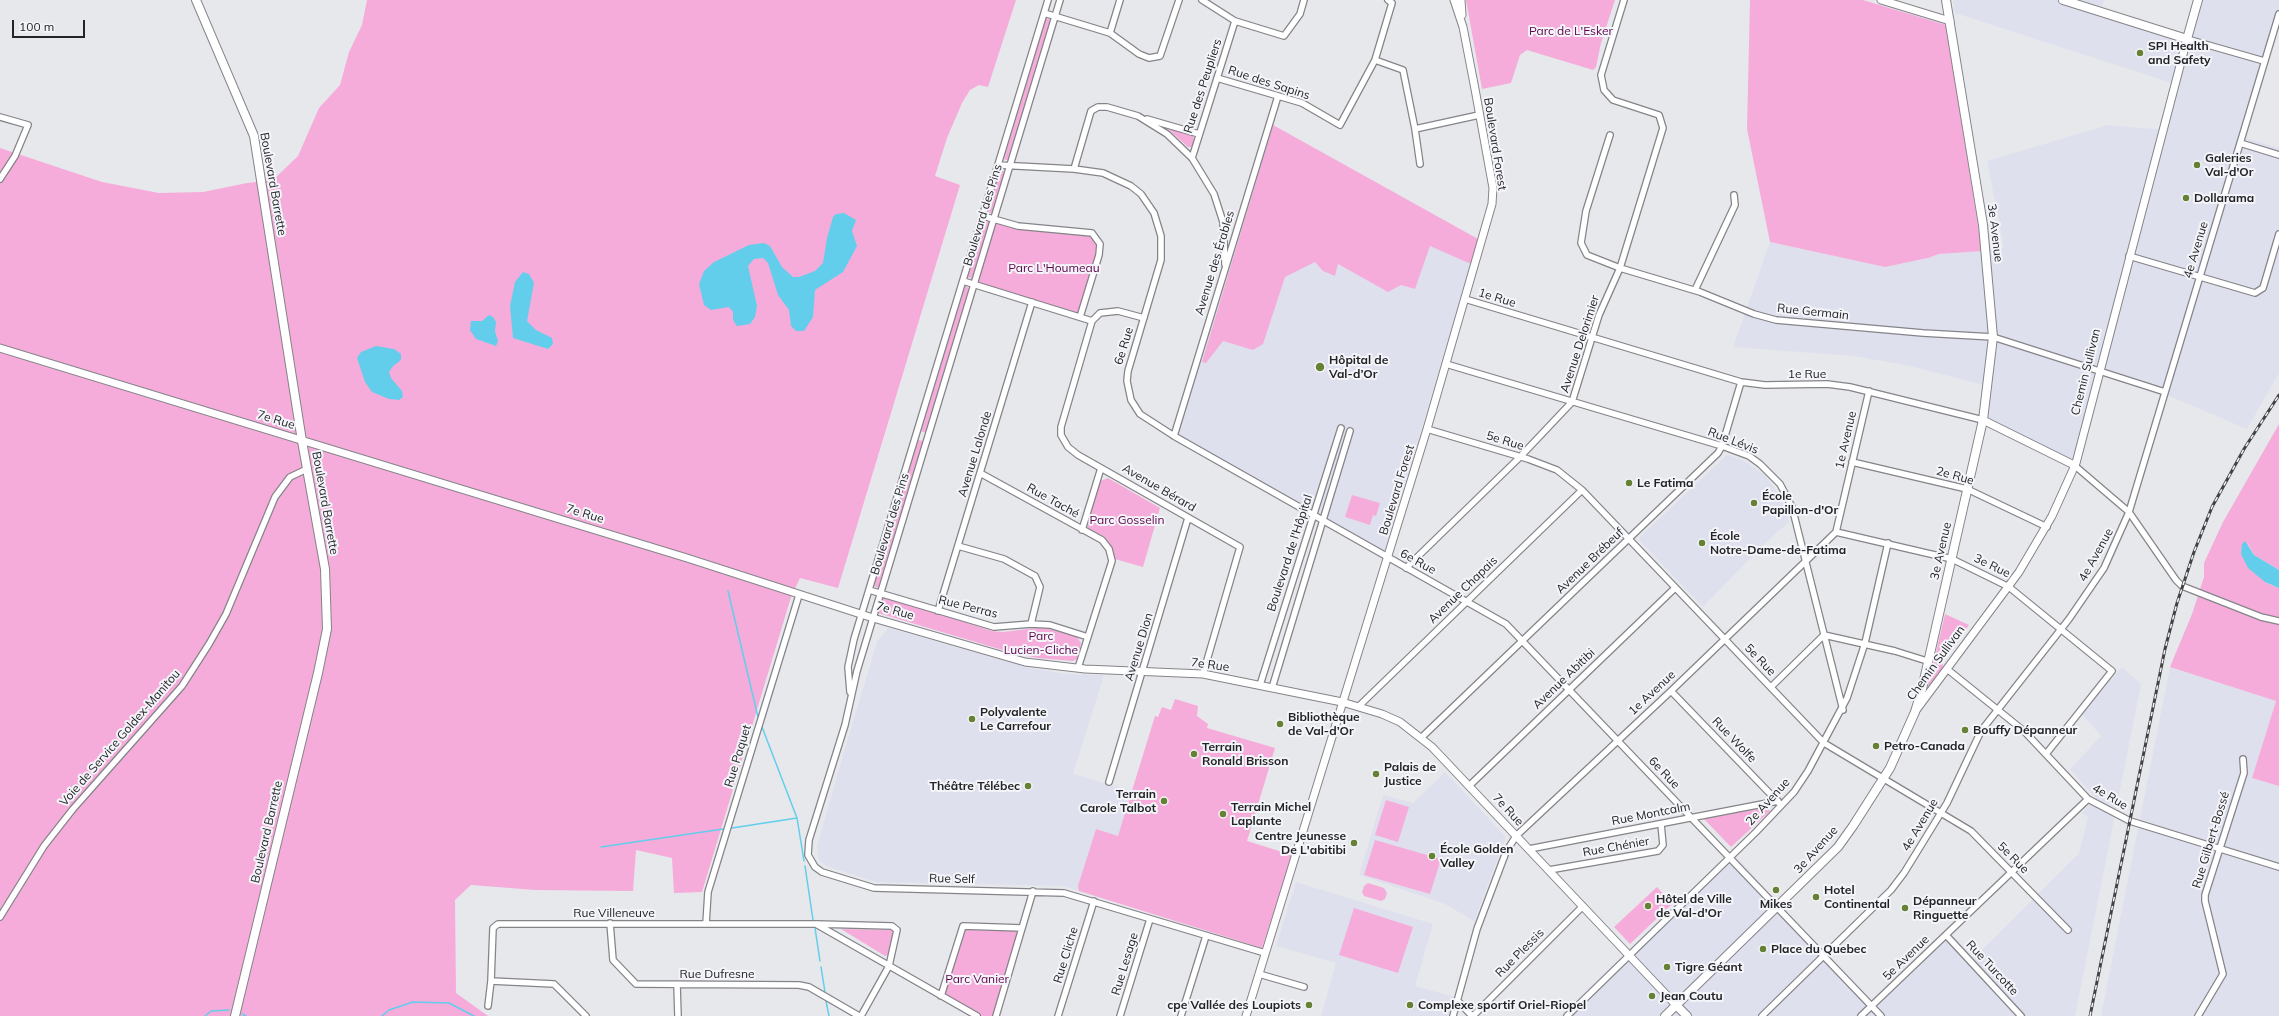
<!DOCTYPE html>
<meta charset="utf-8">
<style>
body{margin:0}
#map{position:relative;width:2279px;height:1016px;overflow:hidden;background:#e7e8ec;font-family:Mulish,sans-serif}
canvas{display:block}
.scale{position:absolute;left:12px;top:20px;width:73px;height:18px;box-sizing:border-box;border:2px solid #242426;border-top:0;padding-left:5px;font-size:12px;line-height:14px;white-space:nowrap;color:#242426;-webkit-text-stroke:3px #f4f5fa;paint-order:stroke}
</style>
<div id="map">
<canvas width="2279" height="1016"></canvas>
<div class="scale">100 m</div>
</div>
<script>
const c = document.querySelector('canvas').getContext('2d');
c.lineJoin = 'round';
function fill(path, color) { c.fillStyle = color; c.fill(path, 'evenodd'); }
const shape = rows => new Path2D(rows.map(r => 'M' + r).join(''));
function trace(path, color, width, dash) { c.strokeStyle = color; c.lineWidth = width; c.lineCap = dash ? 'butt' : 'round'; c.setLineDash(dash || []); c.stroke(path); }
function label(font, color, halo, rows, align = 'center') {
  c.font = font + ' Mulish,sans-serif'; c.lineWidth = 4; c.setLineDash([]); c.textBaseline = 'middle'; c.strokeStyle = halo; c.fillStyle = color; for (const [text, x, y, turn = 0] of rows) {
    c.save(); c.translate(x, y); c.rotate((+turn || 0) * Math.PI / 180); c.textAlign = isNaN(turn) ? turn : align; if (halo) c.strokeText(text, 0, 0); c.fillText(text, 0, 0); c.restore();
  }
}
const built = shape([
 [1953,0,2104,0,2099,14,2188,41,2202,0,2279,0,2279,29,2246,138,2279,148,2279,373,2247,429,2167,395,2103,376,2075,470,1979,423,1984,385,1910,366,1854,356,1733,347,1770,242,1885,267,1928,258,1939,254,2004,248,1987,161,2108,125,2166,130,2178,85,1955,13],
 [1273,125,1478,239,1385,551,1178,436],
 [1727,455,1741,459,1765,475,1780,496,1789,522,1764,544,1703,607,1640,541,1640,537],
 [888,628,1032,668,1065,674,1104,675,1073,774,1132,791,1118,836,1096,830,1079,886,1079,891,1064,886,876,882,826,866,819,860,817,846,841,762,877,642],
 [2122,667,2141,684,2075,1016,1560,1016,1731,851,1872,1005,1946,934,1970,962,2079,853,2088,817,2082,813,2096,798,2070,769,2101,736,2082,714],
 [2170,667,2276,701,2252,778,2279,786,2279,1016,2101,1016],
 [1445,772,1506,837,1474,921,1445,904,1359,875,1383,795,1413,803],
 [1296,882,1433,924,1415,986,1458,998,1452,1016,1321,1016,1336,963,1276,946]
]);
const green = shape([
 [367,0,1016,0,988,87,979,85,970,90,962,103,947,138,935,176,960,185,838,588,800,578,791,597,702,892,674,893,672,858,636,850,633,891,535,890,471,885,455,900,456,993,488,1016,0,1016,0,148,102,182,159,193,203,192,247,183,273,180,298,156,319,108,340,85,349,52,362,25],
 [1466,0,1615,0,1601,43,1596,67,1593,70,1527,50,1520,55,1511,83,1482,89],
 [1750,0,1863,0,1946,25,1982,251,1939,254,1928,258,1885,267,1770,242,1747,129],
 [1046,18,1051,20,1008,160,1006,160,1004,159],
 [1273,125,1478,239,1471,264,1430,246,1415,289,1401,285,1388,292,1338,264,1335,276,1323,271,1315,262,1285,277,1263,344,1253,350,1223,341,1206,363,1202,362],
 [1167,128,1192,134,1194,139,1192,147,1188,147],
 [1000,170,1005,172,992,213,987,212],
 [993,219,1018,226,1092,233,1100,244,1080,317,973,284],
 [985,220,990,222,972,279,968,277],
 [965,286,969,288,926,433,921,431],
 [2279,424,2279,570,2254,555,2247,542,2265,582,2279,588,2279,786,2252,778,2276,701,2170,667,2192,614,2204,577,2204,563,2223,522],
 [918,440,923,441,878,588,874,586],
 [1108,478,1160,508,1143,567,1115,559,1112,548,1105,537,1088,529,1087,522,1100,481],
 [1352,495,1380,503,1376,516,1373,515,1370,525,1345,517],
 [883,596,992,631,1003,632,1044,627,1077,637,1081,643,1077,659,1073,661,1038,658,1009,652,878,613],
 [1945,614,1969,625,1942,662,1944,669,1927,691],
 [1175,699,1198,706,1197,716,1208,724,1207,728,1275,748,1247,841,1292,855,1262,948,1079,891,1078,886,1096,829,1118,836,1155,716,1158,717,1162,707,1171,710],
 [1386,800,1409,807,1398,842,1375,835],
 [1767,807,1770,811,1731,847,1704,819],
 [1375,840,1441,859,1430,894,1364,875],
 [1368,883,1384,888,1387,893,1385,899,1381,901,1364,896,1362,892,1364,886],
 [1657,887,1672,904,1630,944,1614,927],
 [1354,908,1413,927,1398,973,1339,955],
 [963,926,1022,928,996,1016,977,1016,941,996],
 [841,929,892,930,894,932,888,955,885,956]
]);
const water = shape([
 [844,213,856,220,852,231,857,246,843,272,815,290,813,317,804,331,796,331,791,326,789,310,778,295,768,263,763,258,754,259,748,266,757,306,755,317,750,324,737,326,733,320,733,312,729,307,711,310,704,305,699,284,704,271,714,262,749,245,764,243,770,246,782,267,793,277,799,277,815,271,823,263,827,238,833,217,836,214],
 [523,272,529,274,534,283,527,321,536,330,552,338,553,344,548,349,513,338,510,306,515,282],
 [489,315,493,317,496,322,495,331,498,341,496,346,476,339,470,330,471,321,482,321],
 [376,346,394,349,401,354,401,360,393,366,389,372,391,378,402,391,403,397,399,400,389,399,372,392,365,382,357,358,361,352],
 [2245,541,2254,555,2279,570,2279,588,2265,582,2248,568,2241,554,2242,544]
]);
const stream = shape([
 [728,591,758,717],
 [762,727,797,818,804,861],
 [732,828,797,818],
 [601,847,723,829],
 [805,866,813,920],
 [815,928,820,961],
 [821,967,825,992],
 [826,1001,829,1016],
 [242,1014,246,1016],
 [205,1016,211,1011,229,1010],
 [382,1016,389,1010,413,1002,449,1003,474,1016]
]);
const minor = shape([
 [1060,0,857,671,845,725,809,840,808,855,815,867,822,872,874,888,1064,893,1265,953],
 [1202,0,1235,21,1284,36,1300,14,1304,0],
 [1044,13,1110,33,1139,54,1149,58,1160,56,1179,0],
 [1110,33,1120,0],
 [2187,39,2264,61],
 [1375,60,1403,70,1415,129,1420,164],
 [1217,78,1302,103,1340,125,1375,60,1392,3,1388,0],
 [0,117,28,125,15,156,0,179],
 [1147,119,1199,134],
 [1415,129,1479,115],
 [1610,135,1586,211,1581,243,1587,255,1620,268,1700,292,1754,314,1776,320,1923,333,1993,337,2165,392],
 [2240,143,2279,155],
 [1192,158,1235,21],
 [998,165,1074,169,1103,173,1131,186,1141,194,1154,213,1161,236,1161,260,1128,371,1127,381,1131,400,1140,414,1174,436,1506,624,1881,1016],
 [1074,169,1091,111,1098,107,1107,107,1138,116,1167,134,1192,158,1214,194,1223,222,1225,264],
 [983,216,1018,226,1092,233,1100,244,1099,255,1080,317],
 [2129,256,2255,293,2263,288,2279,234],
 [963,281,1092,321],
 [1695,290,1735,205,1734,195],
 [1465,299,1741,382,1765,385,1827,384,1850,387,1983,420],
 [1144,318,1118,311,1100,313,1092,321,1061,427,1061,435,1068,447,1078,455,1240,547,1203,674],
 [1446,364,1722,446,1749,456,1760,464,1780,484,1792,507,1843,710],
 [1427,429,1528,459,1557,470,1582,490,1824,743,1971,831,2068,930],
 [1174,436,1278,96],
 [1852,462,1967,489,2047,527],
 [2074,465,2129,512,2176,580,2182,586,2261,617,2279,621],
 [980,473,1102,540,1109,549,1112,561,1078,668],
 [1082,530,1101,468],
 [1836,532,1952,559,2009,587,2112,671,2046,754],
 [958,546,1004,559,1035,576,1040,587,1031,624],
 [1406,568,1520,457,1572,402,1599,315,1620,268,1663,128,1659,115,1613,100,1604,90,1601,75,1624,0],
 [869,590,994,627,1031,624,1050,625,1088,637],
 [938,611,1032,302],
 [1947,669,2024,731,2088,799,2130,821,2279,867],
 [1260,685,1341,428],
 [1771,687,1824,635,1895,651,1927,661],
 [1272,688,1350,431],
 [1671,691,1779,803],
 [850,692,848,667,854,639,1048,0],
 [1359,706,1582,490],
 [1422,737,1718,453,1722,446,1741,382],
 [1109,782,1188,518],
 [1469,786,1675,588],
 [1529,849,1778,801],
 [1549,870,1658,851,1663,845,1661,824],
 [0,917,44,846,73,809,182,686,209,644,226,614,275,497,290,477,307,469],
 [610,923,613,960,636,984,799,985,809,987,859,1016],
 [706,924,708,892,799,595],
 [817,924,892,926,897,930,889,966,861,1016],
 [1946,935,2021,1016],
 [1259,974,1304,987],
 [491,981,554,984,586,1016],
 [677,985,678,1016],
 [941,996,963,926,1022,928],
 [1457,1000,1472,1016],
 [488,1006,491,981,493,928,498,924,816,924,977,1016],
 [996,1016,1033,891],
 [1058,1016,1094,901],
 [1120,1016,1150,919],
 [1181,1016,1206,936],
 [1453,1016,1477,929,1506,852,1516,836,1671,691,1836,532,1869,391],
 [1473,1016,1583,906],
 [1567,1016,1756,832,1794,792,1808,771,1847,698,1865,643,1888,543],
 [1762,1016,1891,890,1904,873,1947,803,1981,731,2069,619,2104,568,2129,512,2279,14],
 [1861,1016,2088,799],
 [2198,1016,2223,974,2205,901,2205,895,2244,773,2243,759]
]);
const tertiary = shape([
 [1461,0,1462,15],
 [1881,0,1950,21],
 [0,348,687,558,873,618,1025,662,1085,669,1203,674,1342,702,1382,714,1400,722,1432,747,1676,1005],
 [1983,420,2074,465],
 [1917,709,2019,572,2052,516,2076,463,2187,39],
 [1246,1016,1427,429,1492,204,1493,188,1475,89,1463,27,1454,0]
]);
const secondary = shape([
 [196,0,254,136,302,441,325,569,327,629,318,673,235,1016],
 [2063,0,2187,39,2198,0],
 [1676,1005,1687,1016],
 [1665,1016,1838,847,1853,826,1890,768,1915,712,1922,689,1983,420,1993,337,1983,225,1946,0]
]);
const rail = shape([
 [2090,1016,2165,649,2177,603,2194,552,2212,507,2244,449,2279,395]
]);
const markers = [
 [2140,53,4,"#668134"],
 [2197,165,4,"#668134"],
 [2186,198,4,"#668134"],
 [1320,367,5,"#668134"],
 [1629,483,4,"#668134"],
 [1754,503,4,"#668134"],
 [1702,543,4,"#668134"],
 [972,719,4,"#668134"],
 [1280,724,4,"#668134"],
 [1965,730,4,"#668134"],
 [1876,746,4,"#668134"],
 [1194,754,4,"#668134"],
 [1376,774,4,"#668134"],
 [1028,786,4,"#668134"],
 [1164,801,4,"#668134"],
 [1223,814,4,"#668134"],
 [1354,843,4,"#668134"],
 [1432,856,4,"#668134"],
 [1776,890,4,"#668134"],
 [1816,897,4,"#668134"],
 [1648,906,4,"#668134"],
 [1905,908,4,"#668134"],
 [1763,949,4,"#668134"],
 [1667,967,4,"#668134"],
 [1652,996,4,"#668134"],
 [1309,1005,4,"#668134"],
 [1410,1005,4,"#668134"]
];
const parkNames = [
 ["Parc de L'Esker",1571,31],
 ["Parc L'Houmeau",1054,268],
 ["Parc Gosselin",1127,520],
 ["Parc",1041,636],
 ["Lucien-Cliche",1041,650],
 ["Parc Vanier",977,979]
];
const poiNames = [
 ["SPI Health",2148,46],
 ["and Safety",2148,60],
 ["Galeries",2205,158],
 ["Val-d'Or",2205,172],
 ["Dollarama",2194,198],
 ["Hôpital de",1329,360],
 ["Val-d’Or",1329,374],
 ["Le Fatima",1637,483],
 ["École",1762,496],
 ["Papillon-d'Or",1762,510],
 ["École",1710,536],
 ["Notre-Dame-de-Fatima",1710,550],
 ["Polyvalente",980,712],
 ["Le Carrefour",980,726],
 ["Bibliothèque",1288,717],
 ["de Val-d’Or",1288,731],
 ["Bouffy Dépanneur",1973,730],
 ["Petro-Canada",1884,746],
 ["Terrain",1202,747],
 ["Ronald Brisson",1202,761],
 ["Palais de",1384,767],
 ["Justice",1384,781],
 ["Théâtre Télébec",1020,786,"right"],
 ["Terrain",1156,794,"right"],
 ["Carole Talbot",1156,808,"right"],
 ["Terrain Michel",1231,807],
 ["Laplante",1231,821],
 ["Centre Jeunesse",1346,836,"right"],
 ["De L'abitibi",1346,850,"right"],
 ["École Golden",1440,849],
 ["Valley",1440,863],
 ["Hotel",1824,890],
 ["Continental",1824,904],
 ["Hôtel de Ville",1656,899],
 ["de Val-d'Or",1656,913],
 ["Dépanneur",1913,901],
 ["Ringuette",1913,915],
 ["Mikes",1776,904,"center"],
 ["Place du Quebec",1771,949],
 ["Tigre Géant",1675,967],
 ["Jean Coutu",1660,996],
 ["cpe Vallée des Loupiots",1301,1005,"right"],
 ["Complexe sportif Oriel-Riopel",1418,1005]
];
const streetNames = [
 ["Rue des Sapins",1269,83,18],
 ["Rue des Peupliers",1203,86,-72],
 ["Boulevard Forest",1495,144,81],
 ["Boulevard Barrette",273,184,80],
 ["Boulevard des Pins",983,215,-73],
 ["3e Avenue",1995,233,83],
 ["4e Avenue",2196,250,-73],
 ["Avenue des Érables",1215,263,-73],
 ["1e Rue",1497,298,17],
 ["Rue Germain",1813,312,6],
 ["Avenue Delorimier",1580,344,-72],
 ["6e Rue",1124,346,-73],
 ["Chemin Sullivan",2086,372,-76],
 ["1e Rue",1807,374],
 ["7e Rue",276,420,17],
 ["1e Avenue",1846,440,-77],
 ["5e Rue",1505,441,17],
 ["Rue Lévis",1733,441,21],
 ["Avenue Lalonde",975,454,-73],
 ["2e Rue",1955,476,16],
 ["Avenue Bérard",1159,488,30],
 ["Boulevard Forest",1397,490,-73],
 ["Rue Taché",1053,501,29],
 ["Boulevard Barrette",325,503,80],
 ["7e Rue",585,514,17],
 ["Boulevard des Pins",890,524,-73],
 ["3e Avenue",1941,551,-77],
 ["Boulevard de l'Hôpital",1290,553,-72],
 ["4e Avenue",2096,555,-61],
 ["Avenue Brébeuf",1590,561,-44],
 ["6e Rue",1418,562,29],
 ["3e Rue",1992,566,26],
 ["Avenue Chapais",1463,590,-44],
 ["Rue Perras",968,607,14],
 ["7e Rue",895,611,16],
 ["Avenue Dion",1139,647,-73],
 ["5e Rue",1760,660,46],
 ["Chemin Sullivan",1936,663,-54],
 ["7e Rue",1210,665,8],
 ["Avenue Abitibi",1564,679,-44],
 ["1e Avenue",1652,693,-43],
 ["Voie de Service Goldex-Manitou",120,738,-49],
 ["Rue Wolfe",1734,740,46],
 ["Rue Paquet",738,756,-73],
 ["6e Rue",1664,773,46],
 ["4e Rue",2110,797,31],
 ["2e Avenue",1768,802,-48],
 ["7e Rue",1508,810,47],
 ["Rue Montcalm",1651,814,-11],
 ["4e Avenue",1920,825,-59],
 ["Boulevard Barrette",267,832,-77],
 ["Rue Gilbert-Bossé",2211,840,-73],
 ["Rue Chénier",1616,847,-10],
 ["3e Avenue",1816,850,-48],
 ["5e Rue",2013,858,45],
 ["Rue Self",952,879,1],
 ["Rue Villeneuve",614,913],
 ["Rue Plessis",1520,953,-45],
 ["Rue Cliche",1066,955,-73],
 ["5e Avenue",1906,958,-44],
 ["Rue Lesage",1125,964,-73],
 ["Rue Turcotte",1992,968,47],
 ["Rue Dufresne",717,974]
];
fill(built, '#dfe0ed');
fill(green, '#f6acda');
fill(water, '#62ceeb');
trace(stream, '#62ceeb', 1.5);
trace(minor, '#848489', 8);
trace(tertiary, '#848489', 9);
trace(secondary, '#848489', 10);
trace(minor, '#fff', 5.5);
trace(tertiary, '#fff', 7);
trace(secondary, '#fff', 8);
trace(rail, '#424244', 3);
trace(rail, '#f4f5fa', 1.5, [4.5]);
for (const [x, y, r, color] of markers) { const dot = new Path2D(); dot.arc(x, y, r, 0, 2 * Math.PI); c.fillStyle = color; c.fill(dot); trace(dot, '#f4f5fa', 1.5); }
label('12px', '#5e0348', '#f4f5fa', parkNames);
label('bold 12px', '#242426', '#f4f5fa', poiNames, 'left');
label('12px', '#242426', '#f4f5fa', streetNames);
</script>
